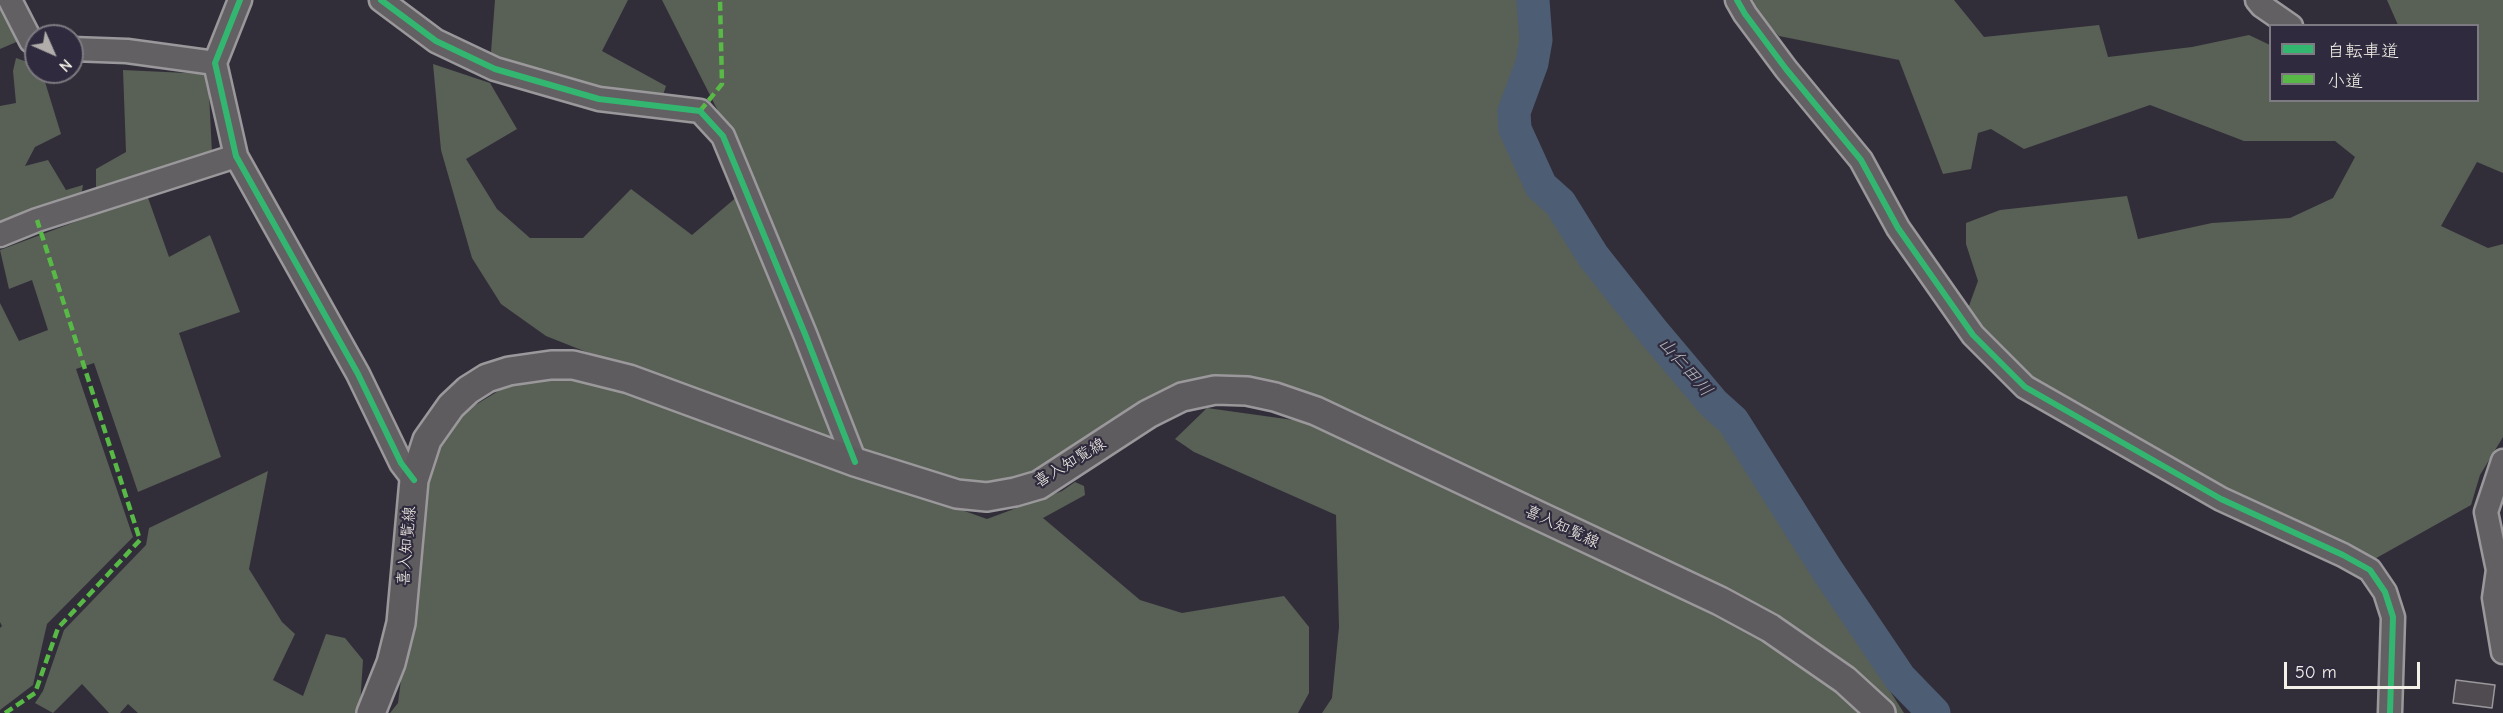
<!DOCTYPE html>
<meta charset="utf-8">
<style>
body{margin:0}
#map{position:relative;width:2503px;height:713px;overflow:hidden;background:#312e39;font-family:"Comic Neue","Klee One",sans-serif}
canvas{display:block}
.legend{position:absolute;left:2269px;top:24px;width:210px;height:78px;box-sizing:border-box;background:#2f2a3d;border:2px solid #7e7a81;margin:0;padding:8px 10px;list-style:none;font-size:18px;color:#f4f1e8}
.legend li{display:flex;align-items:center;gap:12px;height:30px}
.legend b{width:30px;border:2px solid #7e7a81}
.north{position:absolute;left:24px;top:24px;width:60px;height:60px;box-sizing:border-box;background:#2f2a3d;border:2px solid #7e7a81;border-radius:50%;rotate:135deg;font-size:16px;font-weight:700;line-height:24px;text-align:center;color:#f4f1e8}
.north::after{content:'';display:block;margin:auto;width:21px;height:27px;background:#b0adab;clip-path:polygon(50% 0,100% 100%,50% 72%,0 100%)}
.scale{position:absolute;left:2284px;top:662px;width:136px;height:27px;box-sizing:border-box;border:3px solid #f4f1e8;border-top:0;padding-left:8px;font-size:18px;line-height:21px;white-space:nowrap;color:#f4f1e8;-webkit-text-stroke:4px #2f2a3d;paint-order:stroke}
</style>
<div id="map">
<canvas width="2503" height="713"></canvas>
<ul class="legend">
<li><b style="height:8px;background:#33b770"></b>自転車道</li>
<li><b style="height:8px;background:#58b947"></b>小道</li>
</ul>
<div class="north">N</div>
<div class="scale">50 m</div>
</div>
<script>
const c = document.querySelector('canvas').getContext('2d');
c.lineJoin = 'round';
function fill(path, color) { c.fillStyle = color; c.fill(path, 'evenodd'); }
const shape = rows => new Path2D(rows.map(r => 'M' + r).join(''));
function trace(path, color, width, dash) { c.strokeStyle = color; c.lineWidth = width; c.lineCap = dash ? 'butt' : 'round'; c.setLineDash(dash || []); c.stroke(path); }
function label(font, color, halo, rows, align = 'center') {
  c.font = font + ' "Comic Neue","Klee One",sans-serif'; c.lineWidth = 4.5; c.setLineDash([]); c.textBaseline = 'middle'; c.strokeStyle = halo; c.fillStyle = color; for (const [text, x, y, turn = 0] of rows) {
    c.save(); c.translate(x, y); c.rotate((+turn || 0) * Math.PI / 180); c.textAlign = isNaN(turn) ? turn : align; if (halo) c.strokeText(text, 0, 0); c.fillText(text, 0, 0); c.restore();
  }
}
const green = shape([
 [495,0,628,0,602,51,666,86,661,101,605,94,500,61,491,52],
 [662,0,1526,0,1529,43,1504,121,1533,193,1610,293,1717,420,1904,713,1322,713,1332,698,1339,627,1336,515,1194,452,1175,439,1207,408,1322,424,1254,381,1025,479,972,488,720,405,546,336,501,304,472,258,441,150,433,64,490,83,517,129,466,159,497,209,530,238,583,238,631,189,692,235,752,184,718,111],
 [1753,0,1954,0,1984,37,2099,25,2108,57,2192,47,2249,35,2270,45,2270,100,2478,100,2478,26,2398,25,2387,0,2503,0,2503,173,2477,162,2441,226,2488,248,2503,244,2503,437,2480,475,2471,505,2371,561,2204,480,2023,375,1966,314,1978,281,1966,244,1966,223,2000,210,2127,196,2138,239,2212,223,2290,218,2333,198,2355,157,2335,141,2244,141,2150,105,2024,149,1991,129,1978,133,1971,169,1943,174,1899,60,1779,36,1756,11],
 [0,7,4,7,21,40,0,49],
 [16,58,36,65,36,72,42,72,61,134,35,147,25,166,48,160,66,190,83,185,81,196,0,223,0,106,16,103,13,71],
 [123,70,208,74,212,153,96,192,96,169,126,152],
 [147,195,169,257,210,235,240,312,179,333,221,457,138,492,94,363,76,369,133,537,47,624,33,685,0,710,0,628,2,626,0,622,0,303,19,341,48,330,32,280,9,289,0,250],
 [533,375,566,376,632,393,987,519,1062,491,1075,482,1084,486,1085,495,1043,518,1140,600,1182,613,1284,596,1309,627,1309,693,1298,713,390,713,398,703,426,486,441,444,467,410,505,387],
 [268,471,249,569,282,622,295,634,273,680,303,696,326,634,345,638,363,660,360,706,355,713,138,713,128,704,120,713,109,713,82,684,53,713,35,703,43,691,64,630,146,545,149,528]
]);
const river = shape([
 [1533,0,1536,40,1532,63,1514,112,1515,129,1541,186,1560,203,1593,256,1654,333,1713,403,1733,421,1827,570,1900,678,1934,713]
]);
const building = shape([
 [2456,680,2495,685,2492,708,2453,703,2456,680]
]);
const minor = shape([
 [10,0,31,41,36,45],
 [240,0,215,63,236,156,358,374,401,463,414,480],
 [381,0,436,41,495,69,599,99,700,111,723,136,805,334,855,462],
 [1737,0,1745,14,1786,69,1861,160,1898,228,1973,335,2025,387,2221,499,2343,555,2370,570,2385,592,2393,617,2390,713],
 [2257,0,2262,6,2291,26],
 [72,49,127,51,215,63],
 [0,235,37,220,236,156],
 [2503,461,2486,512,2498,570,2494,598,2503,652]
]);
const major = shape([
 [371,713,391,663,401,623,414,480,427,440,451,406,468,390,487,378,509,371,551,365,573,365,629,379,855,462,957,494,987,497,1015,492,1039,485,1148,414,1182,397,1215,390,1247,391,1275,397,1316,411,1720,601,1770,628,1845,680,1881,713]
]);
const quiet = shape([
 [700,111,722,84,720,0],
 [5,713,35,693,58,628,140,540,37,220]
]);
const cycleway = shape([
 [240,0,215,63,236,156,358,374,401,463,414,480],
 [381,0,436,41,495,69,599,99,700,111,723,136,805,334,855,462],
 [1737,0,1745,14,1786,69,1861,160,1898,228,1973,335,2025,387,2221,499,2343,555,2370,570,2385,592,2393,617,2390,713]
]);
const streetNames = [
 ["喜入知覧線",1070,463,-31],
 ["喜入知覧線",1562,527,25],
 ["喜入知覧線",407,546,-85]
];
const waterNames = [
 ["山仁田川",1685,367,49]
];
fill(green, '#596056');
trace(river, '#4d5d74', 33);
fill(building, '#504b51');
trace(building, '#9a989b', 1.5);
trace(minor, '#9a989b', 27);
trace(major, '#9a989b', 32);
trace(minor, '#626063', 22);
trace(major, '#5f5c5f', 27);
trace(quiet, '#58b947', 4.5, [9, 4.5]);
trace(cycleway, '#33b770', 6);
label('16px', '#f4f1e8', '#2f2a3d', streetNames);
label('italic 18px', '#b2b8bc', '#2f2a3d', waterNames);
</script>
